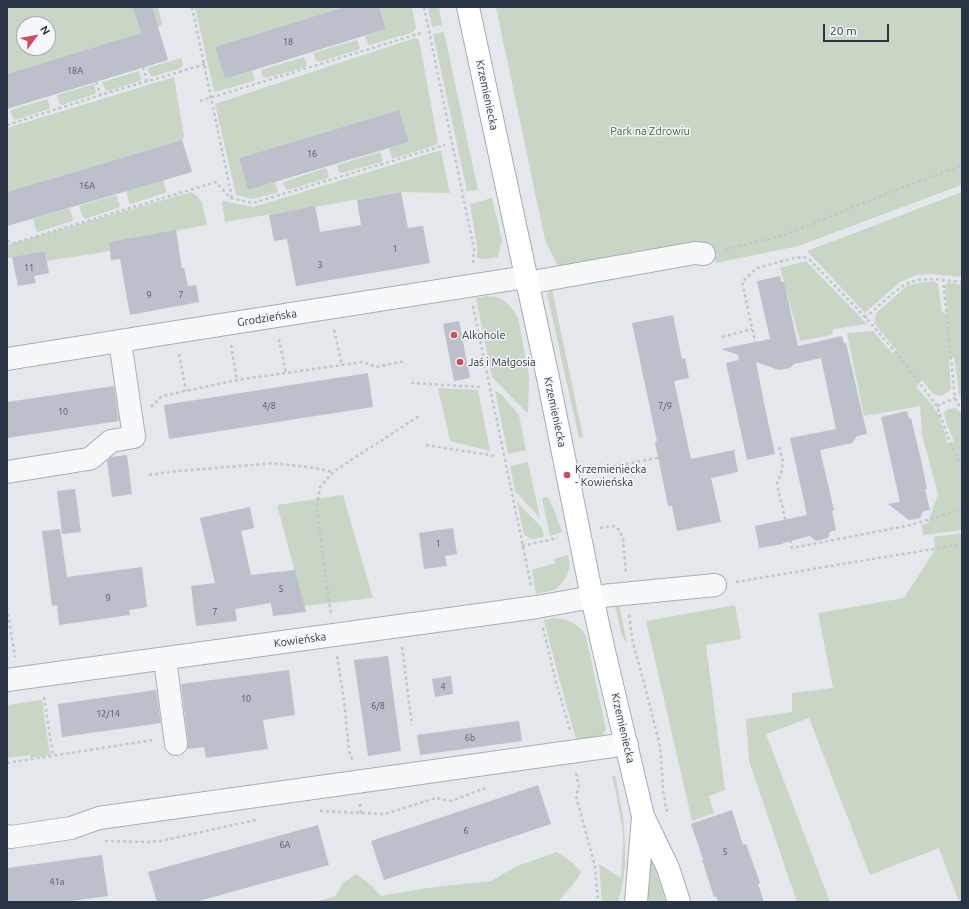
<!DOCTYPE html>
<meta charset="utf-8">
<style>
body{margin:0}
#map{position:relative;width:969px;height:909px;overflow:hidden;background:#e4e7ec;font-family:Ubuntu,sans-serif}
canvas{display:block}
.frame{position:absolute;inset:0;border:8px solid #2b3445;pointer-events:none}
.north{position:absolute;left:16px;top:16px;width:40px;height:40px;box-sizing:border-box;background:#f4f6f9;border:1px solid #a4a8b1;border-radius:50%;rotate:58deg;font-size:11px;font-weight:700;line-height:16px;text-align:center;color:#2b3445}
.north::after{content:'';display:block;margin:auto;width:14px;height:18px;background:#d1495b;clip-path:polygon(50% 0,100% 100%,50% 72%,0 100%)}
.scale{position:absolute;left:823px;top:24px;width:66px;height:18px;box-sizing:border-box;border:2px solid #2b3445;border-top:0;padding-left:5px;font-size:12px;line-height:14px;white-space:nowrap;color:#2b3445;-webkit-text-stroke:3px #f4f6f9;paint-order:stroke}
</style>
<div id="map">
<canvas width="969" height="909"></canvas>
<div class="frame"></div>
<div class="north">N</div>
<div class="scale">20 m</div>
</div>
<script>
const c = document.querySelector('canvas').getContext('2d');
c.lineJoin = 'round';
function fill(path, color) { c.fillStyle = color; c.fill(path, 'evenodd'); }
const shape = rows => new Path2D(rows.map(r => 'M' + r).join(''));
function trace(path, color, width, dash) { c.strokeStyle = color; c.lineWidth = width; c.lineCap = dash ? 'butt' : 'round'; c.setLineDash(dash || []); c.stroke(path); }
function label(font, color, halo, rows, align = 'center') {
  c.font = font + ' Ubuntu,sans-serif'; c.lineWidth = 3; c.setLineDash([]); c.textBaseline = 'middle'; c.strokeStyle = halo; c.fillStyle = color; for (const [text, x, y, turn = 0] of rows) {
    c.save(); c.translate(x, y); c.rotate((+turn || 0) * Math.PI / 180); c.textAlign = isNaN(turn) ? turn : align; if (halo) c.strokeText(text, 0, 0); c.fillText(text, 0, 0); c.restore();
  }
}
const green = shape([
 [12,7,158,7,162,24,158,28,7,74,7,9],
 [24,24,48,24,48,48,24,48],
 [195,7,344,7,215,47,225,79,252,71,255,80,251,82,214,92],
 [379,7,412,7,416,28,414,32,370,45,368,44,365,36,386,29],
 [428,7,439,7,442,25,432,27],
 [496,7,962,7,962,185,798,246,716,263,715,260,592,267,561,272,545,240],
 [444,32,478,190,467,191,433,34],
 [415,38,419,40,438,142,436,145,395,158,392,158,389,148,409,142,399,110,239,158,248,190,275,182,278,191,276,193,253,199,236,195,215,104],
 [357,40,360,48,358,50,319,62,316,60,313,53],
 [304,57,307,65,306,67,266,78,263,77,261,70],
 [181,58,183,65,180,68,152,77,150,75,147,68],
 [139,71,141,79,140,81,107,91,105,89,102,82],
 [174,77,184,137,182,140,7,192,7,128],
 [94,84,96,92,95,94,62,105,59,103,57,95],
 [47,99,50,107,49,109,15,120,13,118,10,110],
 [438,151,441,151,450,193,401,192,225,222,222,201,253,207],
 [380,152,383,160,382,162,342,173,339,172,337,165],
 [326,168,329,176,328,178,288,190,285,188,283,182],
 [163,180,166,191,165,193,131,204,129,202,126,191],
 [191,192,197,196,202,203,207,225,109,242,110,251,47,261,45,251,7,258,7,245],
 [962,192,962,277,932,274,916,275,900,282,865,313,807,251],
 [116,195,120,206,118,208,85,219,83,216,79,206],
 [492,198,502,240,498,257,486,259,477,258,477,246,470,204],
 [70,208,73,219,72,221,38,232,36,230,33,219],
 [806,261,867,324,833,329,832,335,800,341,780,268],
 [935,281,938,284,942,312,947,314,945,285,948,282,962,285,962,402,959,395,957,377,954,357,949,358,951,389,948,392,941,396,933,394,922,380,916,387,933,406,939,415,948,444,954,442,946,422,944,412,948,409,955,408,962,414,962,530,923,535,922,524,928,523,938,494,922,435,920,406,864,416,847,333,873,331,892,353,897,351,874,323,876,313,907,286,919,283],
 [552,289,583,437,579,438,547,294],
 [486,296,497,297,505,301,512,309,518,318,529,376,528,413,525,411,492,377,476,298],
 [438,388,478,390,490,451,450,441],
 [495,391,501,394,519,415,526,450,508,454],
 [528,462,540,518,515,491,510,466],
 [343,495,373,598,304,606,277,505],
 [548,497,555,512,562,532,550,536,542,498],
 [517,502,542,528,544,537,532,539,524,535],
 [962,533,962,902,959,902,939,848,870,875,809,718,766,734,830,902,797,902,749,761,746,719,792,712,792,693,833,688,818,613,904,598,935,550,934,537],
 [568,555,570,564,569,569,567,575,561,584,556,589,550,591,536,594,532,570,555,563,554,559],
 [619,604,627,643,622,636,615,606],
 [735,605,741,639,706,645,725,790,709,796,714,813,692,821,646,621],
 [553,618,563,619,572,622,581,629,586,636,605,725,606,729,603,735,601,738,577,743,560,682,544,620],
 [42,700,50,755,30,758,30,755,7,758,7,705],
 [615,775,623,816,625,845,625,866,622,887,618,902,602,902,599,864,621,878,623,845,623,833,616,793,612,776],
 [557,852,574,864,581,872,578,878,558,902,315,902,336,896,342,884,356,874,371,885,381,896,427,888,491,881,517,866],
 [650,858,652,858,666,902,647,902]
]);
const building = shape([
 [133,7,152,7,168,60,7,109,7,74,141,33],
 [344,7,379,7,386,29,225,79,215,47],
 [399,110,409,142,248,190,239,158],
 [182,140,192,172,7,226,7,192],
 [401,192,408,228,423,226,430,263,296,286,287,239,274,241,269,215,315,206,320,232,361,225,357,200],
 [176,230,182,269,184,268,188,286,196,285,199,302,130,315,120,259,111,260,109,242],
 [45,251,49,273,34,276,36,283,18,286,12,257],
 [780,276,781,282,784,282,798,346,842,336,844,343,846,343,867,434,857,436,852,443,820,450,834,510,832,511,836,530,830,532,828,538,816,541,810,536,783,543,783,544,759,548,755,526,807,515,790,438,836,429,821,358,794,364,790,368,779,370,756,362,763,398,775,454,747,460,726,363,739,360,738,355,721,349,770,339,757,281],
 [673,315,682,359,685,358,689,378,674,381,691,459,734,450,738,472,711,478,721,522,677,531,672,506,668,506,655,442,657,441,632,323],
 [459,321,470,378,454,381,443,324],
 [368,373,373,407,169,439,164,405],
 [114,386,119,421,7,438,7,402],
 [907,411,909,419,911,418,922,464,927,489,925,489,930,510,923,511,920,518,909,520,888,504,900,502,881,417],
 [127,455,132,494,112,497,107,461,111,457],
 [75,489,81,532,62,534,57,491],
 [250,507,254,528,241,531,251,575,295,570,306,612,273,616,271,603,235,609,237,621,196,626,191,586,215,583,200,518],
 [453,528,457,554,445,556,447,566,424,569,419,533],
 [60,529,67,577,142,567,147,607,129,610,130,615,59,625,57,605,52,606,42,531],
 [388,656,401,751,368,756,354,660],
 [289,670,295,715,263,720,268,749,206,758,204,747,187,749,188,742,181,684],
 [451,676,453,694,435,697,432,679],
 [156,690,161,723,62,737,58,704],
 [519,721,522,741,420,755,417,735],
 [538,785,551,824,384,880,371,841],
 [732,810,743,845,746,844,760,883,758,884,764,902,718,902,716,896,714,897,702,860,703,859,691,824],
 [318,825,329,865,195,902,157,902,148,872],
 [102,855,108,896,65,902,7,902,7,868]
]);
const path = shape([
 [192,7,232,198],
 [424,7,474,249,473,263],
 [143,67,147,81],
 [96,82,101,95],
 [200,101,421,33],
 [7,125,110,92,166,76,205,64],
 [7,241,14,243,216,182,230,198,253,203,445,145],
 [726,249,782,236,891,192,962,165],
 [943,279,955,398,958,404,962,408],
 [473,306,531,585],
 [865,318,892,294,904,285,917,280,934,279,962,282],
 [334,330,342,365],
 [722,337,752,329],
 [279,339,286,373],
 [231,345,237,380],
 [757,350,742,282,757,268,794,258,804,257,809,259,868,320,903,361,937,406,952,448,962,468],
 [179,354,186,391],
 [411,383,481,387],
 [937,406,955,398],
 [151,407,162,396,237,380,363,362,376,367,405,361],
 [426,445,496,456],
 [779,447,783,462,781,473,777,484,792,548,911,525,962,509],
 [596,470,661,457],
 [149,475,178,471,273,463,315,468,333,472],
 [600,528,613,526,616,527,619,530,623,538,626,573],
 [522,546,558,538],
 [736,582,962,544],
 [7,608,15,657],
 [331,613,323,559,317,504,320,487,333,472,419,416],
 [629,615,633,643,643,679,659,742,661,756,663,789,666,808,668,814],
 [543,628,556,682,570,730],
 [402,647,412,725],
 [337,656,344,699,349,752,353,761],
 [44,697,53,756],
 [7,763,153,740],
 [576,773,579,786,576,796,595,866,598,902],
 [360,804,361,813],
 [320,811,385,814,436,798,452,801,485,788],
 [105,841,148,842,160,841,256,820]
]);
const minor = shape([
 [527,283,695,253,704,254],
 [7,359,182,331,526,277],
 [7,472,88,459,91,458,111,441,134,437,120,341],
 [165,659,176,744],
 [7,680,537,607,592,597,715,585],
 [7,836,11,837,71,828,99,818,627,744]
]);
const major = shape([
 [468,7,548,378,592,597,604,651,643,816,668,868,679,902],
 [636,902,643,817]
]);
const markers = [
 [454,335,4,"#d1495b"],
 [460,362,4,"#d1495b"],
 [567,475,4,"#d1495b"]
];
const numberNames = [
 ["18",288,42],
 ["18A",75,71],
 ["16",312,154],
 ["16A",87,186],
 ["1",395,249],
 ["3",320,265],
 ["11",29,268],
 ["9",149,295],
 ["7",181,295],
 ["4/8",269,406],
 ["7/9",665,406],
 ["10",63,412],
 ["1",438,544],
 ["5",281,589],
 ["9",108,598],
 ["7",215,612],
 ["4",443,687],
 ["10",246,699],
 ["6/8",378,706],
 ["12/14",108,714],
 ["6b",470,738],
 ["6",466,831],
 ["6A",285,845],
 ["5",725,852],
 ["41a",57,882]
];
const streetNames = [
 ["Krzemieniecka",487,95,78],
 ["Grodzieńska",267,318,-9],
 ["Krzemieniecka",555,412,78],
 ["Kowieńska",300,640,-8],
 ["Krzemieniecka",623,728,77]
];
const parkNames = [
 ["Park na Zdrowiu",650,131]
];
const poiNames = [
 ["Alkohole",462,335],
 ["Jaś i Małgosia",468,362],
 ["Krzemieniecka",575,469],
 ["- Kowieńska",575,482]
];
fill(green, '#c9d6c5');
fill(building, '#bbc0ca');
trace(minor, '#a9aeb7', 24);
trace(major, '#a3abb8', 24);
trace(path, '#c2c5cb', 2.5, [3, 3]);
trace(minor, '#f7f8fa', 22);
trace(major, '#fff', 22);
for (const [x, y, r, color] of markers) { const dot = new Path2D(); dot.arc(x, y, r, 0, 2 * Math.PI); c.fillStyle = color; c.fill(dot); trace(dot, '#f4f6f9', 1.5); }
label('9px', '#4f5766', null, numberNames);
label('11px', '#2b3445', '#f4f6f9', streetNames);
label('11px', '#3f6138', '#f4f6f9', parkNames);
label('11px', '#2b3445', '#f4f6f9', poiNames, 'left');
</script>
